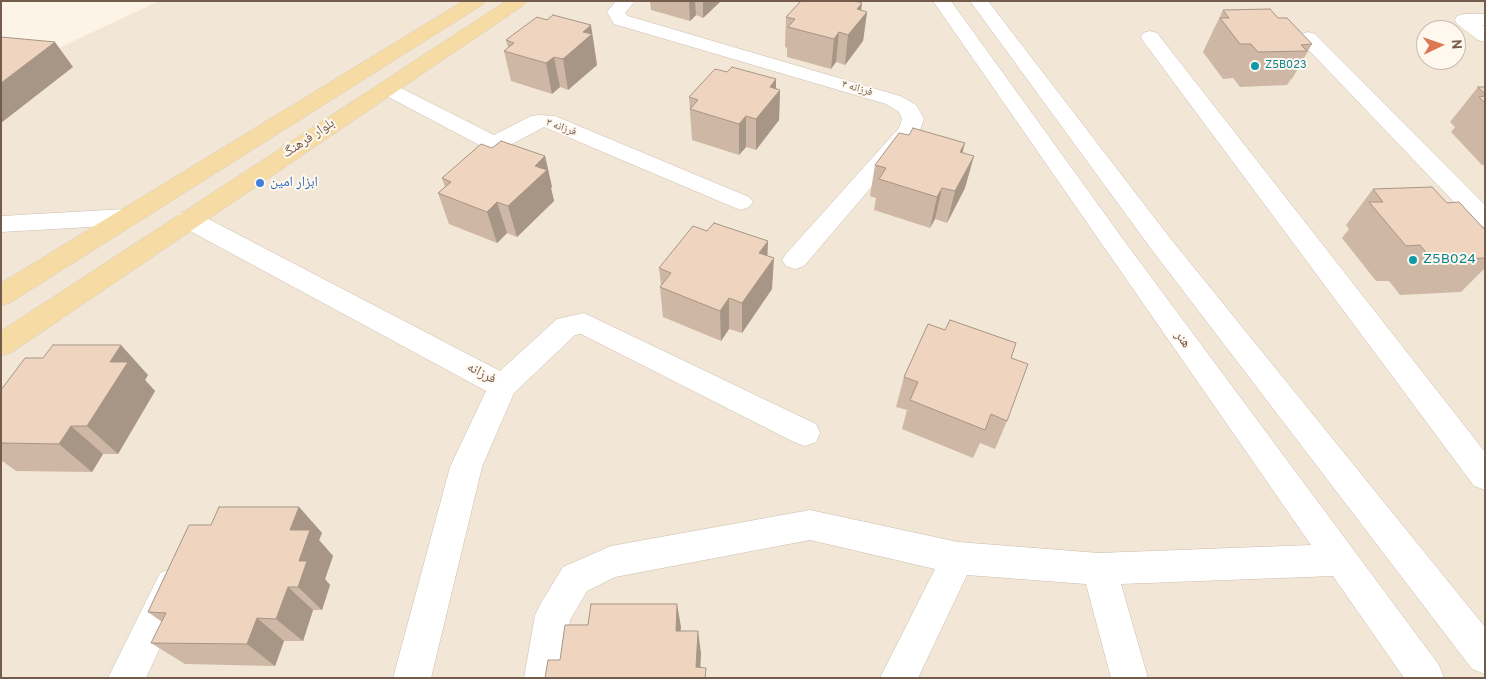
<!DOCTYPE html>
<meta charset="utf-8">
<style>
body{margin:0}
#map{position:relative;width:1486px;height:679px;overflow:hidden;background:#fbf4e7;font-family:Overpass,sans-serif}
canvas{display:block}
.frame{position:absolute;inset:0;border:2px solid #745c4d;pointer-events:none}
.north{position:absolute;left:1416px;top:20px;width:50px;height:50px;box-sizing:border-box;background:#fef8ee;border:1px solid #c7baae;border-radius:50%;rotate:87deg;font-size:14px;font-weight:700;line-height:20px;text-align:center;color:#745c4d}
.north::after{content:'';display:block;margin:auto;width:18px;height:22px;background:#de7854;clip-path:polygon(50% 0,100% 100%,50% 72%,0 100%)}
</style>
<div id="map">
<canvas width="1486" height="679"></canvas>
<div class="frame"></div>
<div class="north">N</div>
</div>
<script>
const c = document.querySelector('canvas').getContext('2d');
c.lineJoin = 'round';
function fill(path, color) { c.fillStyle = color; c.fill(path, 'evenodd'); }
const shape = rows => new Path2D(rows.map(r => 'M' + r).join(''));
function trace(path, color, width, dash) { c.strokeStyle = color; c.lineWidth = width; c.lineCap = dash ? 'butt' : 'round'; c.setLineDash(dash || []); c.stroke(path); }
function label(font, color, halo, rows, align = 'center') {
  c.font = font + ' Overpass,"Noto Naskh Arabic",sans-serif'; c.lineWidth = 4; c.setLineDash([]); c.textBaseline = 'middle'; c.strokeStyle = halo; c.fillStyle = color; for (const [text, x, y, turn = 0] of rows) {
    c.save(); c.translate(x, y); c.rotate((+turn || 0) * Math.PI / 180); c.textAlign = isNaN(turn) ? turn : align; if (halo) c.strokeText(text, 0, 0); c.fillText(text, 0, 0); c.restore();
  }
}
const residential = shape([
 [159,1,1485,1,1485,678,1,678,1,75],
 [1426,30,1456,30,1456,60,1426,60]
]);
const minor = shape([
 [616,1,635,1,625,13,628,16,900,96,915,104,918,108,924,119,920,130,804,266,795,269,786,266,782,260,786,254,899,128,902,119,899,112,886,104,614,24,607,12,616,1],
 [933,1,951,1,1128,246,1439,665,1444,678,1404,678,1333,576,1121,584,1148,678,1111,678,1086,584,967,575,918,678,880,678,935,569,810,540,615,577,587,591,570,620,562,678,524,678,535,615,541,603,563,567,611,546,810,510,958,542,1099,553,1311,545,933,1],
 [970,1,988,1,1170,238,1485,627,1485,674,1472,669,1152,250,970,1],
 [1464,14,1485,14,1485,25,1482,25,1485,27,1485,42,1478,40,1457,24,1455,20,1457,16,1464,14],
 [1150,31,1157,33,1485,452,1485,490,1474,486,1143,41,1141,37,1143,33,1150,31],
 [1308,32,1315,34,1485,205,1485,227,1476,225,1301,42,1299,38,1301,34,1308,32],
 [386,82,393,84,494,135,531,116,539,115,555,116,749,197,753,202,749,207,741,210,733,207,544,127,510,145,491,149,483,147,379,92,376,88,379,84,386,82],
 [125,209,133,211,137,217,133,223,125,225,1,232,1,216,125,209],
 [188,211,197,213,500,371,557,319,584,313,816,424,820,433,816,442,805,446,794,442,581,334,575,335,514,393,482,467,431,678,393,678,450,467,486,391,179,225,176,219,179,213,188,211],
 [172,568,184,573,189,585,146,678,108,678,160,573,172,568]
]);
const major = shape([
 [463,1,485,1,482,5,10,303,1,306,1,283,463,1],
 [506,1,527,1,524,5,11,353,1,356,1,331,506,1]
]);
const wall = shape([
 [650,1,721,1,703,18,696,15,690,21,651,10],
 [861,10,867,12,863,41,845,65,836,62,831,69,787,57,787,48,785,47,786,17],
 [1223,10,1278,18,1312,44,1292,79,1291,79,1287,85,1240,87,1233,78,1223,79,1203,52],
 [547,20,592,34,597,65,568,90,560,87,552,94,511,81,504,51,508,48,506,40],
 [1478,87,1485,87,1485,165,1482,165,1451,132,1455,127,1450,122],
 [776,88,780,90,779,120,756,150,746,147,739,155,692,140,689,97],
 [492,148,545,156,552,187,551,188,554,201,517,237,507,233,497,243,449,224,438,193,445,187,442,178],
 [962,153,965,188,947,223,935,219,930,228,874,210,876,198,870,196,875,165],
 [1373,189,1447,203,1485,230,1485,268,1461,292,1400,295,1389,281,1376,281,1342,238,1349,229,1346,225],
 [767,256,772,289,742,333,729,329,721,341,663,317,660,287,661,285,659,268],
 [1011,358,1007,421,995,449,980,443,973,458,902,429,907,410,896,407,904,377],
 [148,375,145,380,155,391,118,454,103,454,92,472,16,471,1,460,1,443],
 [299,507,322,533,319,540,333,556,325,579,330,585,322,610,313,610,303,641,284,641,275,666,185,664,151,643,162,622,148,612,211,525]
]);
const shadedWall = shape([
 [689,1,695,1,696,15,690,21],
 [703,1,721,1,703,18],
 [862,3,860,21,867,12,863,41,845,65,848,35,857,9],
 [591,25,597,65,568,90,563,59,583,32],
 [839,32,836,62,831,69,834,39],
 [55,42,73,67,1,123,1,83],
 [554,57,560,87,552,94,546,63],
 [776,79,776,96,780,90,779,120,756,150,756,119,770,87],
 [746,116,746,147,739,155,739,124],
 [965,143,957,174,960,152],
 [545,156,552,187,551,188,554,201,517,237,508,206,535,166],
 [974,156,965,188,947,223,955,191],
 [942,188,935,219,930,228,937,197],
 [497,202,507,233,497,243,487,212],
 [768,241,767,268,774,258,772,289,742,333,742,303,759,253],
 [729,298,729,329,721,341,720,311],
 [121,345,148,375,145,380,155,391,118,454,87,426,110,362],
 [71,426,103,454,92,472,59,444],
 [299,507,322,533,319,540,333,556,325,579,330,585,322,610,298,587,299,561,290,530],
 [288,587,313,610,303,641,276,619],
 [677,604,681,627,679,653,676,631],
 [257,618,284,641,275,666,247,644],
 [698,631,701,653,700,678,696,667]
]);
const building = shape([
 [801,1,855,1,862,3,857,9,867,12,848,35,839,32,834,39,788,27,795,19,786,17,801,1],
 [1270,9,1278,18,1287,18,1312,44,1301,45,1307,51,1258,52,1251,44,1240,44,1220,18,1229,18,1223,10,1270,9],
 [553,15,591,25,583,32,592,34,563,59,554,57,546,63,504,51,514,43,506,40,537,17,547,20,553,15],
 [1,37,55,42,1,83,1,37],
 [732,67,776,79,770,87,780,90,756,119,746,116,739,124,690,109,698,100,689,97,715,69,727,72,732,67],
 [1478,87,1485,87,1485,94,1478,87],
 [1485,96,1485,103,1479,97,1485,96],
 [913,128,965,143,960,152,974,156,955,191,942,188,937,197,879,179,886,168,875,165,899,133,909,135,913,128],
 [501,141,545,156,535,166,547,170,508,206,497,202,487,212,438,193,451,182,442,178,481,144,492,148,501,141],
 [1432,187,1447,203,1459,202,1485,230,1485,258,1432,260,1420,245,1406,246,1369,202,1383,202,1373,189,1432,187],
 [714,223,768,241,759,253,774,258,742,303,729,298,720,311,660,287,671,273,659,268,693,226,707,231,714,223],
 [950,320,1016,343,1011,358,1028,364,1007,421,991,414,985,430,910,400,918,382,904,377,928,324,945,330,950,320],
 [53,345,121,345,110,362,128,362,87,426,71,426,59,444,1,443,1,390,25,358,43,358,53,345],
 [219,507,299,507,290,530,310,530,299,561,307,561,298,587,288,587,276,619,257,618,247,644,151,643,166,613,148,612,189,525,211,525,219,507],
 [591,604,677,604,676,631,698,631,696,667,706,668,705,678,545,678,548,660,560,660,565,625,588,625,591,604]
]);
const markers = [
 [1255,66,5,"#0f9aa8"],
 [260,183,5,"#3f7fe0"],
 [1413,260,5,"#0f9aa8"]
];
const farCulturenames = [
 ["Z5B023",1265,66]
];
const farStreetnames = [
 ["فرزانه ۴",857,89,16],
 ["فرزانه ۳",561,128,20]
];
const streetNames = [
 ["بلوار فرهنگ",309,139,-34],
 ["هنر",1182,340,54],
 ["فرزانه",481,374,28]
];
const shopNames = [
 ["ابزار امین",270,183]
];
const cultureNames = [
 ["Z5B024",1423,260]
];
fill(residential, '#f2e7d6');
trace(minor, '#cdbdae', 1);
trace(major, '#d8d1cd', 1);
fill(minor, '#fff');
fill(major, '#f6dba4');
fill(wall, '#ceb7a5');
fill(shadedWall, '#a79586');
fill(building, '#efd5c0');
trace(building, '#a79586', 1);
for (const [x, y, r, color] of markers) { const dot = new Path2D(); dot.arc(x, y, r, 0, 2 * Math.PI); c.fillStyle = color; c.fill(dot); trace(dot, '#fef8ee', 2); }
label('11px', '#0d838f', '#fef8ee', farCulturenames, 'left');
label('11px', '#745c4d', '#fef8ee', farStreetnames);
label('14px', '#745c4d', '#fef8ee', streetNames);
label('14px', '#366cbe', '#fef8ee', shopNames, 'left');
label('14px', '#0d838f', '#fef8ee', cultureNames, 'left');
</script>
